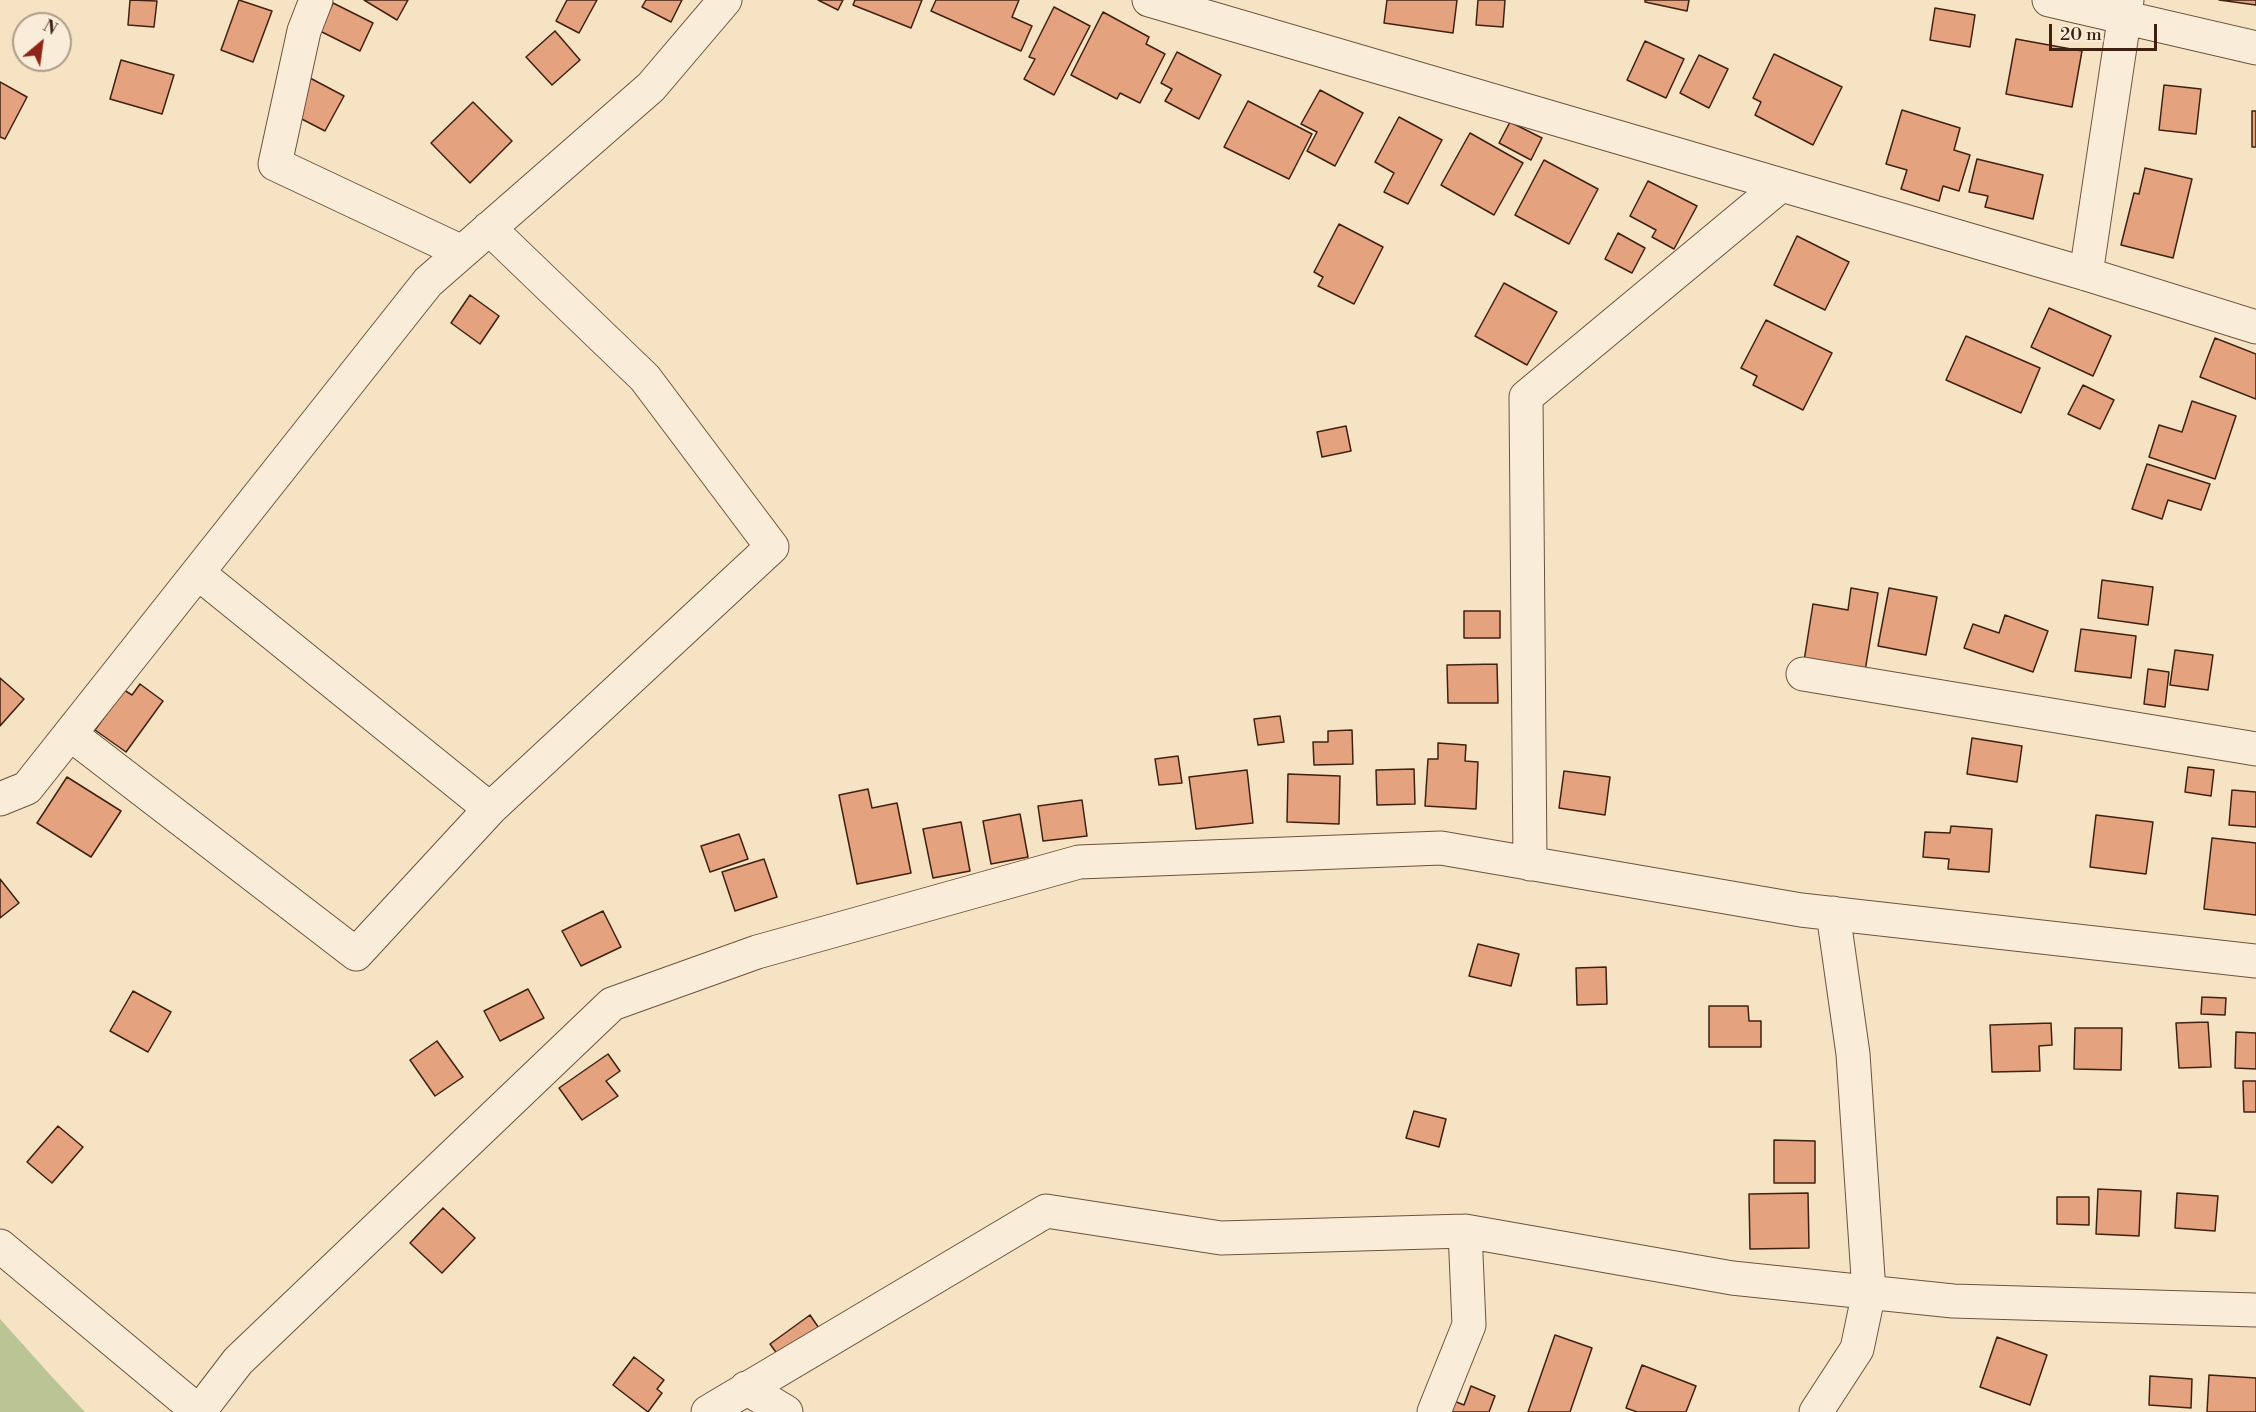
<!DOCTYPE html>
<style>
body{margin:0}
#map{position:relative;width:2256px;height:1412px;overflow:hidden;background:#f6e3c4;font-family:"Libre Bodoni",serif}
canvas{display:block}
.north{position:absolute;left:12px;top:12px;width:60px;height:60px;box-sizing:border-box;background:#f9edd9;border:2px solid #af9b89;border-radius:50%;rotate:29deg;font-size:16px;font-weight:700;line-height:24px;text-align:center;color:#402111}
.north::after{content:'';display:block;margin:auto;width:21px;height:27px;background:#8f2418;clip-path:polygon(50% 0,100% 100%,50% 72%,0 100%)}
.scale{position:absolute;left:2049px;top:24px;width:108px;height:27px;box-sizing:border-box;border:3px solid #402111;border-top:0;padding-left:8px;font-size:18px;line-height:21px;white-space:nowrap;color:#402111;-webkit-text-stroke:4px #f9edd9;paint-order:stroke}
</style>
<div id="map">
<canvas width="2256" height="1412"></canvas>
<div class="north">N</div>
<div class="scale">20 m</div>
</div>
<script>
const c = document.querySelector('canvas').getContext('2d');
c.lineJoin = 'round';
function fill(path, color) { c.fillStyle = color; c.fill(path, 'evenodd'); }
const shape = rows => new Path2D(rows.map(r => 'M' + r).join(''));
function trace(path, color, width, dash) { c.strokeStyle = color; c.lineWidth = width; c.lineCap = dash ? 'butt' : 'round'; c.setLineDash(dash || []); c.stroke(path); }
const green = shape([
 [0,1319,53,1378,85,1412,0,1412]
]);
const building = shape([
 [130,0,157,1,154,27,128,25,130,0],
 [239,0,272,11,253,62,221,50,239,0],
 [364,0,408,0,397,20,364,0],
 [567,0,597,0,579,33,556,21,567,0],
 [646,0,682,0,671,22,642,7,646,0],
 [818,0,843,0,838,10,818,0],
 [855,0,922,0,911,28,853,5,855,0],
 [936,0,1019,0,1012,17,1032,26,1021,51,931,11,936,0],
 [1387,0,1457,0,1453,33,1384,23,1387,0],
 [1478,0,1505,0,1503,27,1476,25,1478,0],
 [1645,0,1689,0,1687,11,1645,2,1645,0],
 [2219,0,2256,0,2256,5,2219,0],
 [333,3,373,23,360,51,320,31,333,3],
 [1054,7,1090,26,1054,95,1024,79,1035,59,1029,57,1054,7],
 [1935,8,1975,15,1970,47,1930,40,1935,8],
 [1103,12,1149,37,1146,44,1165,54,1140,103,1120,93,1117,99,1071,75,1103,12],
 [555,31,580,60,552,85,526,57,555,31],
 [2016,39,2082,51,2072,107,2006,94,2016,39],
 [1645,41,1684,59,1666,98,1627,80,1645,41],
 [1177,52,1221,75,1199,119,1165,101,1172,89,1161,83,1177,52],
 [1774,54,1842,87,1813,145,1755,115,1761,102,1753,98,1774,54],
 [1699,55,1728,69,1709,108,1680,93,1699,55],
 [121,60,174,75,162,114,110,99,121,60],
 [310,78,344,96,325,131,292,114,310,78],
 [0,82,27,97,5,139,0,137,0,82],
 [2164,85,2201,89,2196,134,2159,130,2164,85],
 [1320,90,1363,113,1335,166,1307,151,1317,132,1301,124,1320,90],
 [1248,101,1312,134,1289,179,1224,147,1248,101],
 [473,102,512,141,470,183,431,143,473,102],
 [1902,110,1960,128,1954,150,1970,155,1959,191,1943,186,1939,201,1901,189,1907,170,1886,164,1902,110],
 [2252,111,2256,111,2256,147,2252,147,2252,111],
 [1399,117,1442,140,1408,204,1384,192,1394,173,1375,162,1399,117],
 [1510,122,1542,138,1531,160,1499,143,1510,122],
 [1470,133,1523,163,1494,215,1441,185,1470,133],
 [1977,159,2043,175,2033,219,1985,207,1988,196,1969,192,1977,159],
 [1544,160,1598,189,1569,244,1515,215,1544,160],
 [2145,168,2192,179,2173,258,2121,245,2134,193,2139,194,2145,168],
 [1648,181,1697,206,1674,249,1652,237,1656,230,1630,216,1648,181],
 [1339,224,1383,247,1354,304,1318,286,1323,277,1314,272,1339,224],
 [1618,233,1645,248,1632,273,1605,259,1618,233],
 [1797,236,1849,262,1825,310,1774,285,1797,236],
 [1504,283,1557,312,1527,365,1475,336,1504,283],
 [470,295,499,316,480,344,451,323,470,295],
 [2049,308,2111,336,2093,376,2031,347,2049,308],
 [1766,320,1832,353,1803,410,1753,385,1757,376,1741,368,1766,320],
 [1966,336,2040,368,2021,413,1946,380,1966,336],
 [2215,338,2256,354,2256,399,2200,377,2215,338],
 [2083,385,2114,400,2100,429,2068,414,2083,385],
 [2192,401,2236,416,2215,479,2149,457,2159,425,2182,432,2192,401],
 [1346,426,1351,451,1322,457,1317,432,1346,426],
 [2147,464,2210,484,2201,510,2168,500,2162,519,2132,509,2147,464],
 [2102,580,2153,587,2148,625,2098,618,2102,580],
 [1851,588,1878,593,1865,671,1804,661,1813,604,1848,610,1851,588],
 [1889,588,1937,597,1926,655,1878,646,1889,588],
 [1464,611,1500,611,1500,638,1464,638,1464,611],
 [2005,615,2048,631,2033,672,1964,648,1973,624,1999,633,2005,615],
 [2081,629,2136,636,2131,678,2075,671,2081,629],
 [2175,650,2213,655,2208,690,2170,685,2175,650],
 [1497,664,1498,703,1448,703,1447,665,1497,664],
 [2148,669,2169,672,2165,707,2144,704,2148,669],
 [0,678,24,699,0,726,0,678],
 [140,684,163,701,126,752,95,730,124,690,132,695,140,684],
 [1280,716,1284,742,1258,745,1254,719,1280,716],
 [1352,730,1353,764,1314,765,1313,742,1328,742,1328,731,1352,730],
 [1972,738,2022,746,2017,782,1967,774,1972,738],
 [1438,743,1466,745,1465,761,1478,762,1476,809,1425,806,1428,759,1438,759,1438,743],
 [1178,756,1182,783,1159,785,1155,759,1178,756],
 [2188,767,2214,770,2211,796,2185,792,2188,767],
 [1414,769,1415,804,1377,805,1376,770,1414,769],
 [1247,770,1253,823,1196,829,1189,777,1247,770],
 [1564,771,1610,777,1605,815,1559,808,1564,771],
 [1288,774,1340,776,1339,824,1287,822,1288,774],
 [67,777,121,811,91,857,37,823,67,777],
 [868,789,872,808,897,803,911,873,857,884,839,795,868,789],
 [2232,790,2256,792,2256,827,2229,825,2232,790],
 [1082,800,1087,836,1043,841,1038,806,1082,800],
 [1020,814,1028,857,991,864,983,821,1020,814],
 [2096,815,2153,822,2146,874,2090,867,2096,815],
 [961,822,970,871,933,878,923,829,961,822],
 [1951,826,1992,829,1989,872,1948,869,1949,859,1923,857,1925,832,1950,833,1951,826],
 [739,834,748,859,710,872,701,846,739,834],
 [2212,838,2256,843,2256,915,2204,909,2212,838],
 [764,859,777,897,735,911,722,872,764,859],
 [0,879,19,903,0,918,0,879],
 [603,911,621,947,581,966,562,931,603,911],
 [1478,944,1519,954,1511,986,1469,976,1478,944],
 [1606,967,1607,1004,1577,1005,1576,968,1606,967],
 [528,989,544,1018,500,1041,484,1011,528,989],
 [133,991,171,1012,148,1052,110,1031,133,991],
 [2202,997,2226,998,2225,1015,2201,1014,2202,997],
 [1709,1006,1748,1006,1749,1021,1761,1021,1761,1047,1709,1047,1709,1006],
 [2208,1022,2211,1067,2179,1068,2176,1023,2208,1022],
 [2051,1023,2052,1045,2039,1046,2040,1071,1992,1072,1990,1025,2051,1023],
 [2075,1028,2122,1028,2121,1070,2074,1069,2075,1028],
 [2236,1032,2256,1033,2256,1069,2235,1068,2236,1032],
 [437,1041,463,1077,435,1096,410,1060,437,1041],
 [608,1054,620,1071,606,1081,618,1096,582,1120,559,1088,608,1054],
 [2243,1081,2256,1081,2256,1112,2244,1112,2243,1081],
 [1414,1111,1446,1119,1439,1147,1406,1138,1414,1111],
 [58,1126,83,1147,52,1183,27,1162,58,1126],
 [1774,1140,1815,1141,1815,1183,1774,1183,1774,1140],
 [2098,1189,2141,1191,2139,1236,2096,1234,2098,1189],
 [1808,1193,1809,1248,1750,1249,1749,1194,1808,1193],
 [2177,1193,2218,1196,2215,1231,2175,1228,2177,1193],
 [2057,1197,2089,1197,2089,1225,2057,1224,2057,1197],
 [443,1208,475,1238,442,1273,410,1243,443,1208],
 [810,1315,823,1334,783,1362,770,1344,810,1315],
 [1555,1335,1592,1348,1570,1412,1528,1412,1555,1335],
 [1997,1337,2047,1355,2030,1405,1980,1387,1997,1337],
 [634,1357,664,1380,657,1389,662,1393,648,1412,613,1385,634,1357],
 [1642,1365,1696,1386,1686,1412,1637,1412,1626,1408,1642,1365],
 [2209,1375,2256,1378,2256,1412,2207,1412,2209,1375],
 [2150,1376,2192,1379,2191,1408,2149,1405,2150,1376],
 [1471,1386,1495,1396,1489,1412,1449,1412,1454,1401,1464,1405,1471,1386]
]);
const street = shape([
 [316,0,304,31,275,164,462,252],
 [1149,0,2086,274,2256,327],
 [2049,0,2256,48],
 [2086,274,2127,0],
 [198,573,490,809],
 [1803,674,2256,749],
 [70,734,356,954,490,809,772,547,645,378,489,228],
 [0,799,27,788,428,282,651,87,725,0],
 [1530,864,1526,397,1781,185],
 [0,1246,199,1412],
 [746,1388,786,1412],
 [199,1412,238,1361,612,1004,757,952,1079,862,1441,848,1801,910,2256,961],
 [708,1412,1046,1211,1221,1238,1465,1231,1732,1278,1953,1301,2256,1310],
 [1434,1412,1469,1325,1465,1231],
 [1816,1412,1857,1349,1869,1292,1853,1054,1833,913]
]);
fill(green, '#bbc495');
fill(building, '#e4a27f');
trace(building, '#402111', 1.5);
trace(street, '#6e523e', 35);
trace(street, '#f9edd9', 33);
</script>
